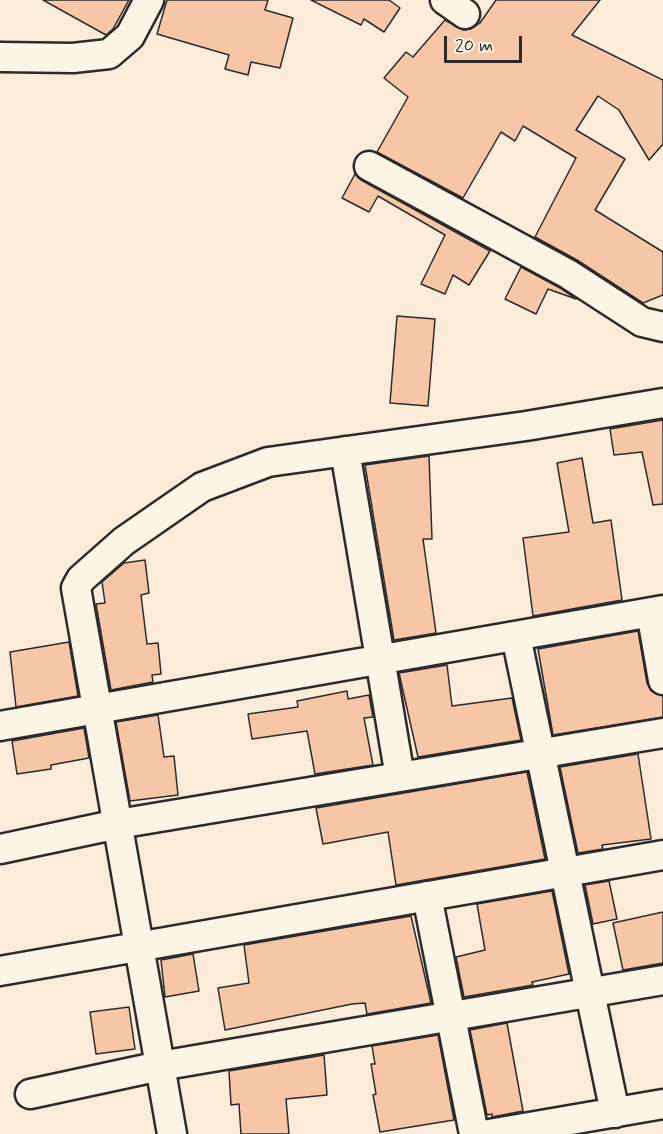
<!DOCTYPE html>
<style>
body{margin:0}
#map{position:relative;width:663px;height:1134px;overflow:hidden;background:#fbecd9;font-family:Mynerve,sans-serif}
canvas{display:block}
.scale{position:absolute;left:444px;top:36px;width:78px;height:27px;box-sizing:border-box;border:3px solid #2b2b2b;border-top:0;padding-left:8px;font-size:18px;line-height:21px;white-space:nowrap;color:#2b2b2b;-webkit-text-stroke:4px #fcf5e5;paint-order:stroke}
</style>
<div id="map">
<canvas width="663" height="1134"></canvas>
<div class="scale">20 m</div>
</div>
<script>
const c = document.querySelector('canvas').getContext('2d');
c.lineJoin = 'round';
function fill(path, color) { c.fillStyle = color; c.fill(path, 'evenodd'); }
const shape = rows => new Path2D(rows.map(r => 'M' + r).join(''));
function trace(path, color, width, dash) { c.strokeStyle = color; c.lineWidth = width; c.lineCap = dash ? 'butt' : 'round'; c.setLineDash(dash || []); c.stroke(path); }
const building = shape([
 [43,0,129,0,113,29,106,35,43,0],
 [167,0,268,0,265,10,293,18,280,68,251,62,248,75,225,69,229,55,157,34,167,0],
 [311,0,389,0,400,8,384,32,364,19,361,25,311,0],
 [496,0,600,0,572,35,663,80,663,144,649,160,619,110,598,96,576,130,625,159,595,210,663,252,663,295,643,303,577,260,535,237,576,158,523,126,515,141,501,132,463,198,377,152,408,97,384,78,406,52,413,57,445,20,463,30,471,29,480,23,496,0],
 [355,174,361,180,490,251,469,285,453,275,445,294,421,284,445,235,378,196,369,212,342,198,355,174],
 [521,267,560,288,576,299,548,289,536,314,505,299,521,267],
 [397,316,435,319,428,406,390,403,397,316],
 [663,420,663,504,653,505,642,452,614,455,610,429,663,420],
 [429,456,432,539,423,539,436,633,394,640,365,465,429,456],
 [582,458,593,523,611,520,622,600,533,616,523,538,569,532,557,463,582,458],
 [145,560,149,593,141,595,147,644,158,643,161,674,152,675,153,682,111,690,96,604,105,603,102,582,124,563,145,560],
 [638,631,647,683,651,691,663,696,663,717,553,735,538,649,638,631],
 [69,642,78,696,16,707,10,652,69,642],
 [447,665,452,706,512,698,521,740,418,757,399,673,447,665],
 [347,691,348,699,369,695,373,717,364,718,373,765,315,774,307,731,252,739,248,714,298,707,297,701,347,691],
 [158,715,164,757,174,756,178,795,130,801,116,722,158,715],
 [84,728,89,758,51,765,51,769,17,774,12,741,84,728],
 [638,754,651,839,602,845,603,849,578,853,560,767,638,754],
 [527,772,545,859,396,885,388,832,323,844,316,808,527,772],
 [609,881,617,919,593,924,585,885,609,881],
 [552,891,569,974,532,982,533,985,464,997,456,957,485,950,477,904,552,891],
 [663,912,663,963,623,970,613,923,663,912],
 [411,916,431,1003,367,1014,365,1003,352,1004,225,1030,218,988,249,983,244,945,411,916],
 [193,954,199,991,165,997,161,960,193,954],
 [129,1007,135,1049,96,1054,90,1012,129,1007],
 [507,1023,523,1111,492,1117,492,1114,487,1115,470,1030,507,1023],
 [438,1035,454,1120,380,1132,373,1095,376,1094,371,1064,375,1064,372,1046,438,1035],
 [324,1055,327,1095,286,1099,289,1134,241,1134,239,1104,231,1105,229,1071,324,1055]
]);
const street = shape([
 [445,0,465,14],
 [0,57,73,58,109,54,130,36,149,0],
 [369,166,568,274,642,322,663,327],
 [345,451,400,777],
 [651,612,663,680],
 [516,636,615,1113],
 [0,726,663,610],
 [0,849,118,824,663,733],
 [427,896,474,1134],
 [0,971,663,855],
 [30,1094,160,1066,663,980],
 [172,1134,76,588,81,579,124,541,202,487,268,462,526,426,663,403],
 [489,1134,663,1104]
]);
fill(building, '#f7c6a7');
trace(building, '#2b2b2b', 1.5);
trace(street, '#2b2b2b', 33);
trace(street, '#fcf5e5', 28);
</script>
